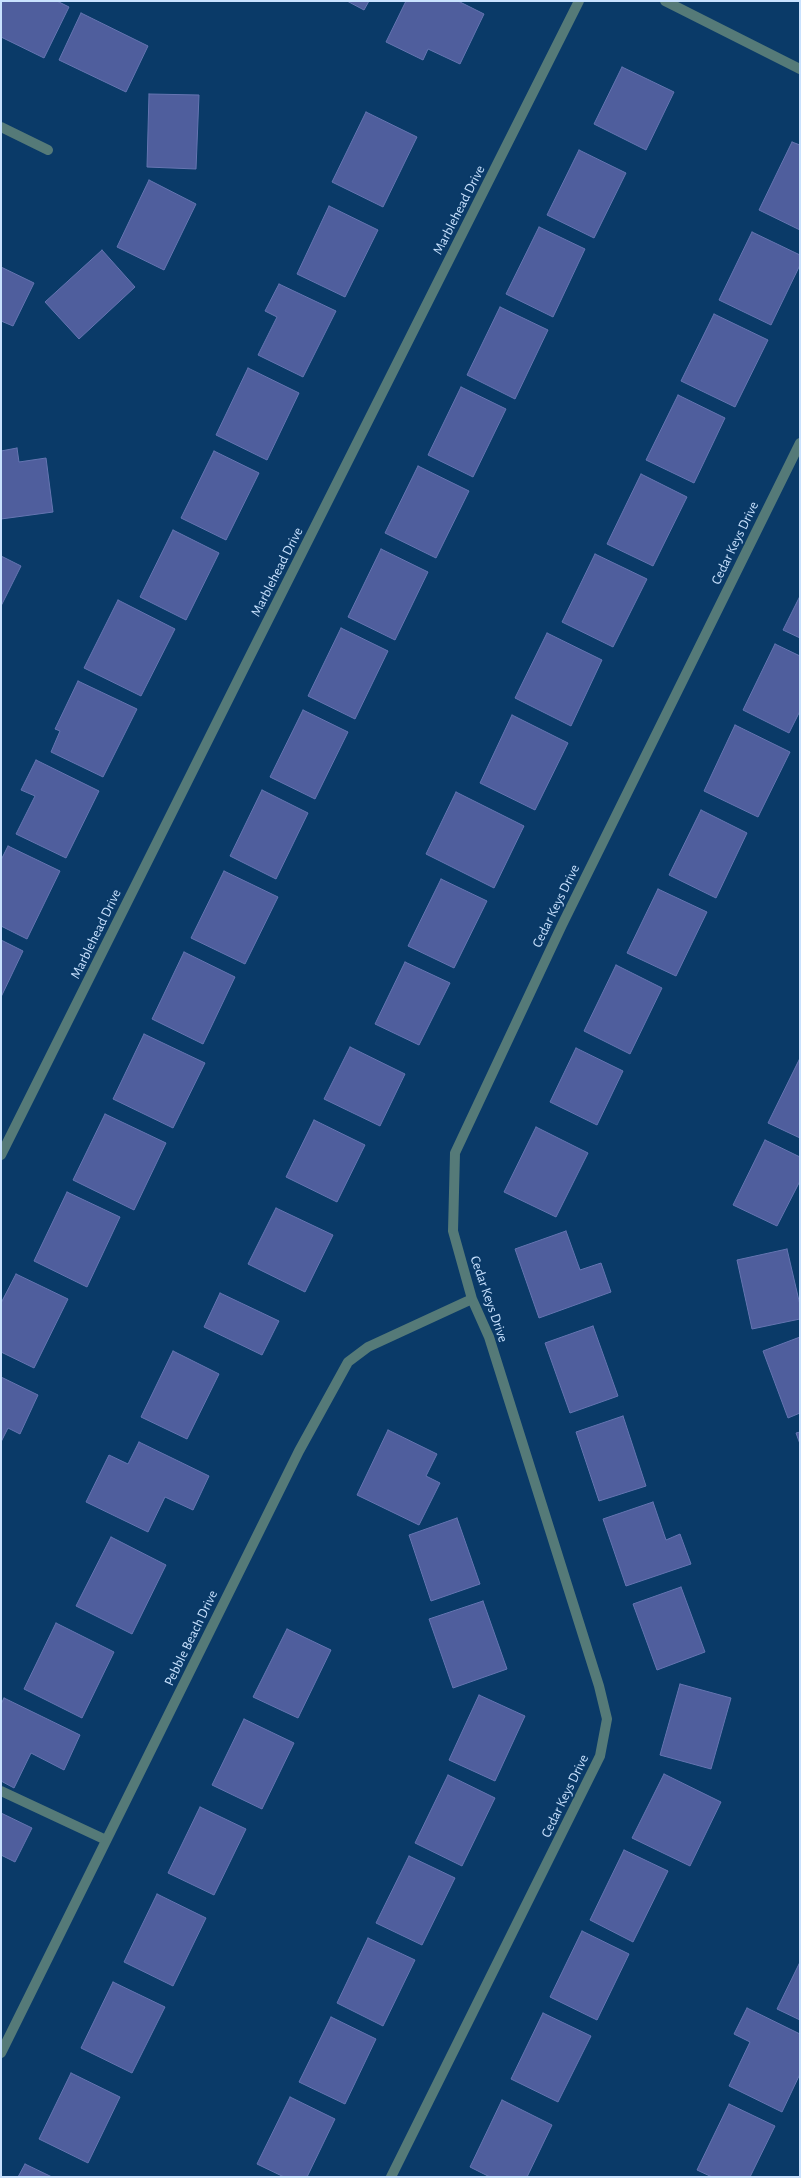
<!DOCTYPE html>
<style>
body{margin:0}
#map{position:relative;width:801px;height:2178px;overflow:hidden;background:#0a3a68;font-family:"Alegreya Sans",sans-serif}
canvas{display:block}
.frame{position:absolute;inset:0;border:2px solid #c9e2ff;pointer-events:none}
</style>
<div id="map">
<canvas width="801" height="2178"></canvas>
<div class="frame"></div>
</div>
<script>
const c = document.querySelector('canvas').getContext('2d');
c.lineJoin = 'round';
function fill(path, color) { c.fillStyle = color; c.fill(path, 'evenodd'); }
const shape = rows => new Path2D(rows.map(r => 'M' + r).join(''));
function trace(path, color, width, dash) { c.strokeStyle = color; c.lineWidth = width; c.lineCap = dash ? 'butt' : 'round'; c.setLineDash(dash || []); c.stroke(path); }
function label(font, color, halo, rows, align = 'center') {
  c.font = font + ' "Alegreya Sans",sans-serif'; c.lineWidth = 4; c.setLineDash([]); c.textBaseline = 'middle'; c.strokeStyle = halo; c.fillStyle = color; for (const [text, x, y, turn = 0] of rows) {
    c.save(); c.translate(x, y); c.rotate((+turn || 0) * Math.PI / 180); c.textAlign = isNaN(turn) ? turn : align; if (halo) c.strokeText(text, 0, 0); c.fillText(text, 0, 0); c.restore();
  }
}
const building = shape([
 [1,1,57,1,69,7,44,58,1,37,1,1],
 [347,1,369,1,364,10,347,1],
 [406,1,458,1,484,14,460,64,428,49,423,60,386,42,406,1],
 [81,13,148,46,126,92,59,60,81,13],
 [622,67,674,92,646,150,594,124,622,67],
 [149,94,199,95,196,169,147,167,149,94],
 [366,112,417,137,383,207,332,182,366,112],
 [792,142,800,145,800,230,759,210,792,142],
 [579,150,626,173,594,238,547,215,579,150],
 [149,180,196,204,164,270,117,247,149,180],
 [329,206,378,230,345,297,297,274,329,206],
 [539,227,585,249,553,317,506,294,539,227],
 [752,232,800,255,800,265,771,325,719,300,752,232],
 [102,250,135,287,79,339,45,302,102,250],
 [1,267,34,283,13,326,1,321,1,267],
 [279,284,336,311,303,377,258,355,277,317,265,311,279,284],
 [500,307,548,330,515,399,467,375,500,307],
 [714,314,768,340,735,407,681,381,714,314],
 [248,368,299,393,267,460,216,435,248,368],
 [461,387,506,409,473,477,428,455,461,387],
 [678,395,725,418,694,483,646,460,678,395],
 [17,448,19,462,46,458,53,512,1,519,1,451,17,448],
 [214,451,259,473,226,540,181,518,214,451],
 [418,466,469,491,436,558,385,533,418,466],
 [641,474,687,497,653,566,607,544,641,474],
 [173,530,219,553,186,620,140,597,173,530],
 [381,549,428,572,395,640,348,617,381,549],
 [595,554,647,579,613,647,562,622,595,554],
 [1,556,21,566,1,606,1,556],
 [800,596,800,638,783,630,800,596],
 [118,600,175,629,141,696,84,668,118,600],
 [341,628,388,651,355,719,308,696,341,628],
 [547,633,602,660,571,726,515,698,547,633],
 [775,644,800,656,800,711,789,733,743,710,775,644],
 [78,681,137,709,103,777,51,752,60,731,55,729,78,681],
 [303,710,348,732,315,799,270,777,303,710],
 [512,715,568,743,535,810,480,783,512,715],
 [735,725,790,752,758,817,704,791,735,725],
 [36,760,99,791,66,858,16,834,35,796,21,790,36,760],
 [262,790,308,813,276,879,230,856,262,790],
 [456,792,524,826,494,888,426,854,456,792],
 [701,810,747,833,716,898,669,875,701,810],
 [8,846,60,871,27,939,1,926,1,860,8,846],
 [224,871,278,897,245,964,191,938,224,871],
 [441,879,487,901,454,968,408,946,441,879],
 [658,889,707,912,676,976,627,953,658,889],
 [1,940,23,951,1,997,1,940],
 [184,952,235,977,203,1044,152,1019,184,952],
 [405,962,450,983,419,1045,375,1024,405,962],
 [616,965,662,988,630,1054,584,1031,616,965],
 [144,1034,205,1063,173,1128,113,1099,144,1034],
 [350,1047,405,1074,380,1126,324,1099,350,1047],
 [576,1048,623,1071,597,1125,550,1102,576,1048],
 [800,1058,800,1138,768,1123,800,1058],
 [105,1114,166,1143,134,1210,73,1180,105,1114],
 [314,1120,365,1145,337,1202,286,1177,314,1120],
 [536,1127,588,1153,556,1217,504,1192,536,1127],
 [765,1140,800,1157,800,1181,777,1226,733,1205,765,1140],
 [67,1192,120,1217,87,1287,34,1261,67,1192],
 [276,1208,333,1235,305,1292,248,1264,276,1208],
 [566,1231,580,1270,601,1263,611,1292,539,1318,515,1249,566,1231],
 [787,1249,800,1305,800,1319,752,1329,737,1260,787,1249],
 [16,1274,68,1299,34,1368,1,1352,1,1303,16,1274],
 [220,1293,279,1321,262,1355,204,1327,220,1293],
 [593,1326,618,1396,570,1413,545,1343,593,1326],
 [800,1337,800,1413,788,1418,763,1351,800,1337],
 [173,1351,219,1374,187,1439,141,1417,173,1351],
 [1,1377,38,1395,20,1434,8,1428,1,1442,1,1377],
 [623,1416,646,1486,599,1501,576,1432,623,1416],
 [388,1430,437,1454,426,1476,440,1483,419,1525,357,1495,388,1430],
 [800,1432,800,1444,796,1433,800,1432],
 [139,1442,209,1476,193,1510,165,1497,148,1532,86,1502,109,1455,128,1464,139,1442],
 [653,1502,666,1540,680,1534,691,1564,626,1586,603,1519,653,1502],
 [457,1518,480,1584,431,1601,409,1535,457,1518],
 [111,1537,166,1565,132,1634,76,1606,111,1537],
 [681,1587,705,1652,657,1670,633,1604,681,1587],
 [483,1601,507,1669,453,1688,429,1619,483,1601],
 [56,1623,114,1652,82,1718,24,1689,56,1623],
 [287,1629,331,1650,298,1718,253,1697,287,1629],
 [680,1684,731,1698,711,1769,660,1755,680,1684],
 [479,1695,525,1716,495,1781,449,1760,479,1695],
 [4,1698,80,1735,64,1770,31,1753,14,1788,1,1781,1,1704,4,1698],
 [244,1719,294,1743,262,1809,212,1785,244,1719],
 [664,1774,721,1802,690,1866,632,1838,664,1774],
 [448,1775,495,1798,462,1866,415,1843,448,1775],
 [200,1807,246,1829,214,1895,168,1873,200,1807],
 [1,1813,32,1828,15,1862,1,1855,1,1813],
 [624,1850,668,1871,633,1942,590,1920,624,1850],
 [409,1856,455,1878,422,1945,376,1923,409,1856],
 [157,1894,206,1918,173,1986,124,1962,157,1894],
 [582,1931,629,1954,597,2020,550,1997,582,1931],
 [368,1938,415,1960,383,2026,337,2003,368,1938],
 [800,1962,800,2020,777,2009,800,1962],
 [113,1982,165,2007,132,2073,81,2048,113,1982],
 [747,2008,800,2034,800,2074,782,2112,729,2086,750,2042,734,2034,747,2008],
 [543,2013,591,2036,558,2102,511,2079,543,2013],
 [331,2017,376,2039,345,2104,299,2082,331,2017],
 [71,2073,120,2097,88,2163,39,2139,71,2073],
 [290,2097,335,2119,307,2177,284,2177,257,2164,290,2097],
 [502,2100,552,2125,527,2177,490,2177,470,2167,502,2100],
 [729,2104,775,2126,750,2177,712,2177,697,2170,729,2104],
 [25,2164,52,2177,18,2177,25,2164]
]);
const service = shape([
 [1,1791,106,1840]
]);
const minor = shape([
 [665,1,800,69],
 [1,127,48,150],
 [1,1155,245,666,579,1],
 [1,2053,299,1451,348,1362,368,1347,472,1299],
 [391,2177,600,1756,607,1719,599,1686,489,1337,472,1299,453,1231,455,1153,562,925,800,443]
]);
const streetNames = [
 ["Marblehead Drive",459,210,-63],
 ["Cedar Keys Drive",735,543,-64],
 ["Marblehead Drive",277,572,-63],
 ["Cedar Keys Drive",556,906,-64],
 ["Marblehead Drive",96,934,-64],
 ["Cedar Keys Drive",489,1299,71],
 ["Pebble Beach Drive",191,1638,-64],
 ["Cedar Keys Drive",565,1796,-64]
];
fill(building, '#4f5e9d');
trace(building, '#6575b1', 1);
trace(service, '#557a78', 10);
trace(minor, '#557a78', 10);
label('14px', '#c9e2ff', '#0a3a68', streetNames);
</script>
